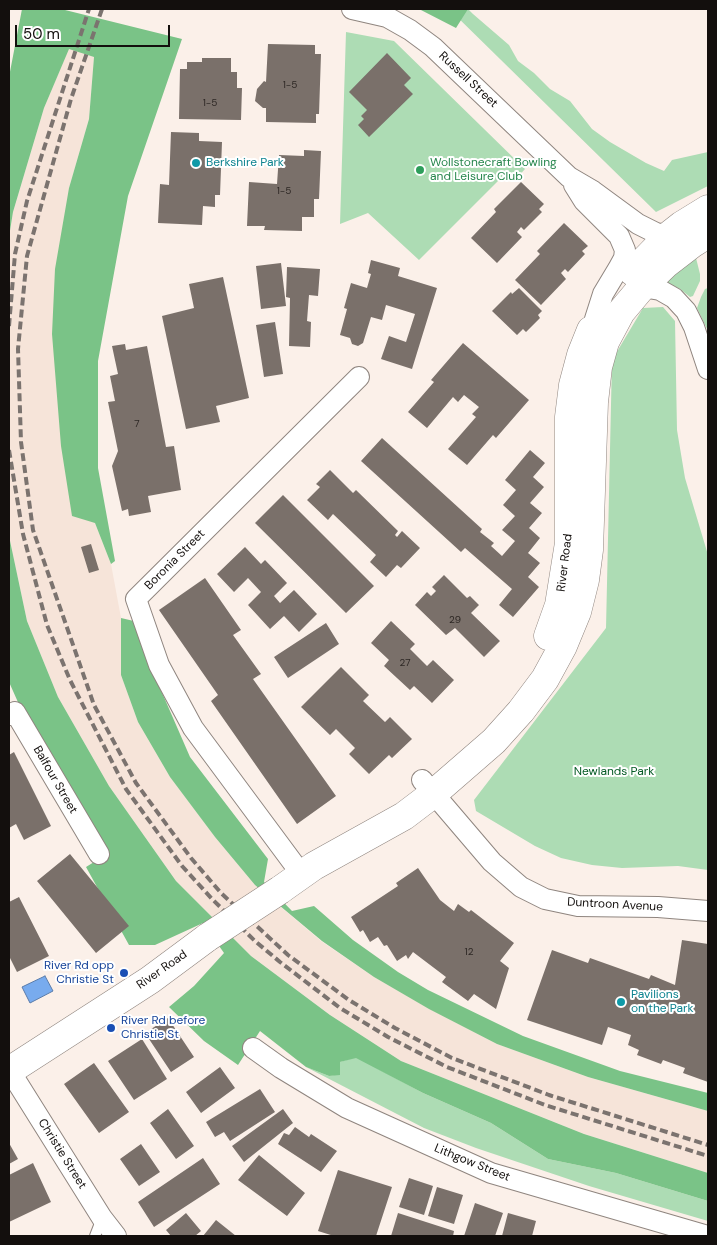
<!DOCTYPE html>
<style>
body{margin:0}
#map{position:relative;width:717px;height:1245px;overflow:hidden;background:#fbf0e9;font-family:"DM Sans",sans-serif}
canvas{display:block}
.frame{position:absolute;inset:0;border:10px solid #130f0d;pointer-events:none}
.scale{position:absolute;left:15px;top:25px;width:155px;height:22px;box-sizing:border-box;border:2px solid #130f0d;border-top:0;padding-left:6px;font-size:15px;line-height:18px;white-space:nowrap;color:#130f0d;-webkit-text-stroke:4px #fff;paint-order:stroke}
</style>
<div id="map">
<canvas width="717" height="1245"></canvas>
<div class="frame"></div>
<div class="scale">50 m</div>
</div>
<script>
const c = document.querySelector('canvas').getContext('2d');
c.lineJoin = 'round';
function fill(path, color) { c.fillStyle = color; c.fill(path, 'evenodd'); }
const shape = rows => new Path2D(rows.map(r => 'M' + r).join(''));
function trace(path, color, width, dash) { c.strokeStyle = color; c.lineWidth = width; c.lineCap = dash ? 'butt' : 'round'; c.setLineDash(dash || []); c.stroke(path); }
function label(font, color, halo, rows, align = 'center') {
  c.font = font + ' "DM Sans",sans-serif'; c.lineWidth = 4; c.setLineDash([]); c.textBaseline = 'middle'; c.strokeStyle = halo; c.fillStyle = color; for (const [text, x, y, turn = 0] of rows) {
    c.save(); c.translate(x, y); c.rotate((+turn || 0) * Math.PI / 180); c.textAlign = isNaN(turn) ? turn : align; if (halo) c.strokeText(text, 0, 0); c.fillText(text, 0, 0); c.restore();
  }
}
const built = shape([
 [69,48,94,57,89,119,69,188,95,523,111,564,121,618,121,675,138,722,170,777,215,837,255,885,321,941,374,977,430,1009,497,1044,588,1077,708,1111,708,1173,584,1134,401,1061,330,1015,251,956,176,881,109,786,58,697,27,621,9,536,9,237,13,212,44,108]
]);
const green = shape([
 [449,9,468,9,473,14,509,45,518,61,534,73,550,89,570,101,592,129,610,142,646,163,664,171,672,160,708,152,708,186,656,212],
 [346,32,394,41,525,169,516,179,508,171,419,260,368,213,340,224],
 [691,257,696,258,700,274,700,281,693,296,690,297,680,289,666,282],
 [708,288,708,331,697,308,701,297,705,289],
 [663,307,675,321,677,430,685,478,708,555,708,870,678,866,622,868,592,865,561,858,535,846,476,811,474,800,606,628,612,360,643,308],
 [356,1057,423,1093,491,1123,548,1159,616,1173,708,1201,708,1221,589,1186,476,1148,424,1128,306,1067,329,1076,340,1074,340,1062]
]);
const forest = shape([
 [22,9,61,9,182,39,128,196,98,361,98,468,115,561,111,564,95,523,72,516,61,446,52,334,55,269,69,188,89,119,94,57,69,49,44,108,13,212,9,237,9,77],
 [419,9,468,9,456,28],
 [9,536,27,621,58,697,109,786,176,881,251,956,330,1015,401,1061,584,1134,708,1173,708,1201,616,1173,548,1159,491,1123,423,1093,356,1058,340,1062,340,1075,329,1076,306,1067,260,1031,238,1065,204,1041,169,1007,194,986,224,953,203,923,155,945,129,945,86,867,107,854,29,727,9,682],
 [121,618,138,622,160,688,190,757,268,859,264,882,292,911,314,906,353,940,398,972,428,990,523,1036,620,1071,708,1093,708,1111,588,1077,497,1044,429,1009,374,977,322,941,255,885,215,837,170,777,138,722,121,675]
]);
const water = shape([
 [45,976,53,991,30,1003,22,987,45,976]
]);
const building = shape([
 [268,44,315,45,315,54,321,54,319,114,316,114,316,123,266,122,266,108,263,108,255,101,257,89,264,81,266,82],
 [387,53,411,78,404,85,413,94,369,137,358,125,364,119,361,116,367,110,349,92],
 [202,58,231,58,231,72,237,72,237,88,242,88,241,120,179,119,180,69,187,69,187,62,202,62],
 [171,132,199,133,199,141,222,142,220,195,215,195,215,207,203,206,202,225,158,223,160,184,169,185],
 [304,150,321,151,319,199,314,199,314,217,302,217,302,231,264,230,265,226,247,226,249,182,277,184,279,155,304,156],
 [521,182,544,204,539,209,542,212,524,230,521,227,517,232,522,237,497,263,471,238,496,212,494,209],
 [564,223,588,246,582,251,585,254,568,272,565,269,561,273,566,279,541,305,515,280,540,254,537,251],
 [371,260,400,268,398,276,437,288,412,369,381,359,389,336,406,342,415,314,386,305,382,320,371,317,363,343,358,346,352,344,350,338,340,335,347,309,344,308,351,283,367,288,371,274,368,273],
 [281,263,286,306,261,309,256,266],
 [287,267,320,269,318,296,309,295,307,321,311,322,310,347,289,346,290,298,286,297],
 [223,277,249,398,216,406,220,422,186,429,162,316,194,308,189,284],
 [519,288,542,311,538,315,540,318,526,332,523,329,517,335,492,311,511,292,512,294],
 [275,322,283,374,264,377,256,325],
 [463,343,529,400,496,438,493,435,467,465,448,449,476,417,472,414,479,407,464,395,458,402,453,397,427,428,408,412,434,382,431,380],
 [125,344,126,350,147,346,166,447,174,446,181,490,148,496,151,512,129,516,128,509,122,511,112,466,118,451,108,402,115,401,110,376,118,374,112,346],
 [382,438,482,529,480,532,494,543,491,546,502,556,515,541,502,530,515,516,503,505,516,490,505,480,530,450,545,463,533,477,544,487,530,503,542,513,529,528,540,538,528,553,540,563,528,577,539,587,513,617,499,605,512,589,465,548,461,552,361,461],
 [330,470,353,493,356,490,398,531,395,535,397,537,402,531,420,548,401,568,397,565,386,577,370,562,376,555,333,514,328,520,307,500,320,487,316,484],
 [283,495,374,586,346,613,255,523],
 [91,544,99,570,89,573,81,547],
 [245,547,261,564,265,560,287,583,274,596,280,603,294,590,317,614,299,632,284,616,270,629,248,605,261,592,248,578,234,592,217,574],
 [444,575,467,598,470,596,479,605,471,613,500,641,484,657,455,628,446,635,415,605,427,592,431,596,436,591,432,587],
 [205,578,241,630,233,635,261,674,253,679,336,796,297,824,211,701,218,695,159,610],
 [391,621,415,644,410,649,427,666,433,660,454,680,432,703,414,686,410,690,384,666,389,660,371,643],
 [326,623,339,644,288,678,274,657],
 [341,667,369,695,363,701,385,722,390,717,412,739,392,758,389,755,369,774,349,754,355,748,336,729,330,735,301,707],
 [14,752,51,826,24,840,16,824,9,828,9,755],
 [70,854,129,926,96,953,37,881],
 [418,868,440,900,454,911,458,904,469,912,471,910,514,943,500,961,509,968,496,1009,474,994,468,1001,442,982,446,977,413,952,408,959,406,955,397,961,387,945,384,946,378,937,370,942,363,930,360,932,351,917,398,886,396,883],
 [19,897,49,956,17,972,9,956,9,902],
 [682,940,708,944,708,1082,683,1073,685,1068,663,1060,661,1064,637,1055,639,1050,628,1045,631,1035,614,1029,608,1027,602,1045,527,1020,552,950,588,963,590,958,649,979,651,975,675,985],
 [168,1018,194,1057,171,1072,145,1033],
 [142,1039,167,1079,134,1100,108,1061],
 [94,1063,129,1112,99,1133,64,1084],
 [220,1067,235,1088,201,1113,186,1092],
 [260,1089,275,1112,230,1141,224,1132,215,1137,206,1122],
 [168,1109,194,1146,176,1159,150,1123],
 [283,1109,293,1123,244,1162,232,1146],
 [295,1127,309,1137,311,1134,337,1151,321,1172,278,1144,284,1133,289,1135],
 [9,1143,18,1159,9,1164],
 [141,1144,160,1172,139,1186,120,1159],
 [259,1155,305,1193,287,1216,238,1180],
 [203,1158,220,1184,154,1227,138,1202],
 [33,1163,51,1202,9,1222,9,1175],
 [338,1170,392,1187,376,1236,334,1236,318,1231],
 [409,1178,433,1186,424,1215,399,1207],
 [437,1187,463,1195,454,1224,428,1216],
 [475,1203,503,1213,495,1236,464,1236],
 [186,1213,201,1231,195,1236,171,1236,166,1230],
 [398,1213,454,1231,453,1236,391,1236],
 [508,1213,536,1221,532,1236,502,1236],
 [216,1220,236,1236,203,1236]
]);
const lane = shape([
 [95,1236,102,1218]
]);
const street = shape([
 [352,9,387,17,410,30,433,47,569,177,593,191,638,224,656,233,668,236],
 [574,185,584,201,619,236,625,250,624,258,618,269,603,294,595,319],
 [642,287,660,290,674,298,686,311,694,327,708,369],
 [9,715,15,712,99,854],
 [422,780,492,862,521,887,545,899,578,906,658,907,708,911],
 [302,875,193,728,159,665,136,599,359,377],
 [253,1048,281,1068,347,1108,491,1173,708,1236],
 [10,1071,102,1218,116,1236]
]);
const secondary = shape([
 [633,272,668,236,682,225,708,209],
 [548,636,559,605,569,543,569,417,573,385,581,355,591,330],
 [280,890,314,866,404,816,433,794,494,741,521,711,545,679,563,646,577,612,585,580,589,550,594,402,598,367,605,342,621,312,642,287,666,264,692,244,708,234],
 [9,1071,150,980,208,937]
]);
const rail = shape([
 [102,9,71,99,27,256,18,349,21,442,33,530,94,705,136,783,191,858,221,893,288,955,349,1000,395,1028,452,1058,549,1095,708,1145],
 [9,326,15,254,27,201,89,9],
 [9,450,23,534,47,625,70,680,126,789,182,866,213,900,255,941,280,962,340,1008,388,1037,447,1067,545,1105,708,1156]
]);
const secondaryBridge = shape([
 [208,937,280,890]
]);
const markers = [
 [196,163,5,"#0f9aa8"],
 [420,170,5,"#2e9e5b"],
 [124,973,5,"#1a4fb4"],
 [621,1002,5,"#0f9aa8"],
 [111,1028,5,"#1a4fb4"]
];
const numberNames = [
 ["1-5",290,85],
 ["1-5",210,103],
 ["1-5",284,191],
 ["7",137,424],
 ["29",455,620],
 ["27",405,663],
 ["12",469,952]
];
const streetNames = [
 ["Russell Street",468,80,43],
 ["Boronia Street",175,560,-45],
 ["River Road",565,563,-83],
 ["Balfour Street",55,780,60],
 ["Duntroon Avenue",615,905,3],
 ["River Road",162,970,-35],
 ["Christie Street",62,1154,58],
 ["Lithgow Street",472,1163,22]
];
const cultureNames = [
 ["Berkshire Park",206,163],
 ["Pavilions",631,995],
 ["on the Park",631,1009]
];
const leisureNames = [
 ["Wollstonecraft Bowling",430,163],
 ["and Leisure Club",430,177]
];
const parkNames = [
 ["Newlands Park",614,772]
];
const transitNames = [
 ["River Rd opp",114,966],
 ["Christie St",114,980],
 ["River Rd before",121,1021,"left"],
 ["Christie St",121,1035,"left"]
];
fill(built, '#f6e4d9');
fill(green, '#addcb4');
fill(forest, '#7ac387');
fill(water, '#78abee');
trace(water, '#5a7caa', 1);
fill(building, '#7a706a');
trace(lane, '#8f857f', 12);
trace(street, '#8f857f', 22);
trace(secondary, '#8f857f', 29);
trace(lane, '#fff', 10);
trace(street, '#fff', 20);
trace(secondary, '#fff', 28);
trace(rail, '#7b736f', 4, [8, 4]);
trace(secondaryBridge, '#8f857f', 29, []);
trace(secondaryBridge, '#fff', 28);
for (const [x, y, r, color] of markers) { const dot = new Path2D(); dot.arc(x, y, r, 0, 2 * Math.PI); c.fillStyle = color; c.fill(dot); trace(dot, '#fff', 2); }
label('10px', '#2d2724', null, numberNames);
label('12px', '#130f0d', '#fff', streetNames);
label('12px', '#0d838f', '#fff', cultureNames, 'left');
label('12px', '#27864d', '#fff', leisureNames, 'left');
label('12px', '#055b25', '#fff', parkNames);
label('12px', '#164399', '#fff', transitNames, 'right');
</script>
